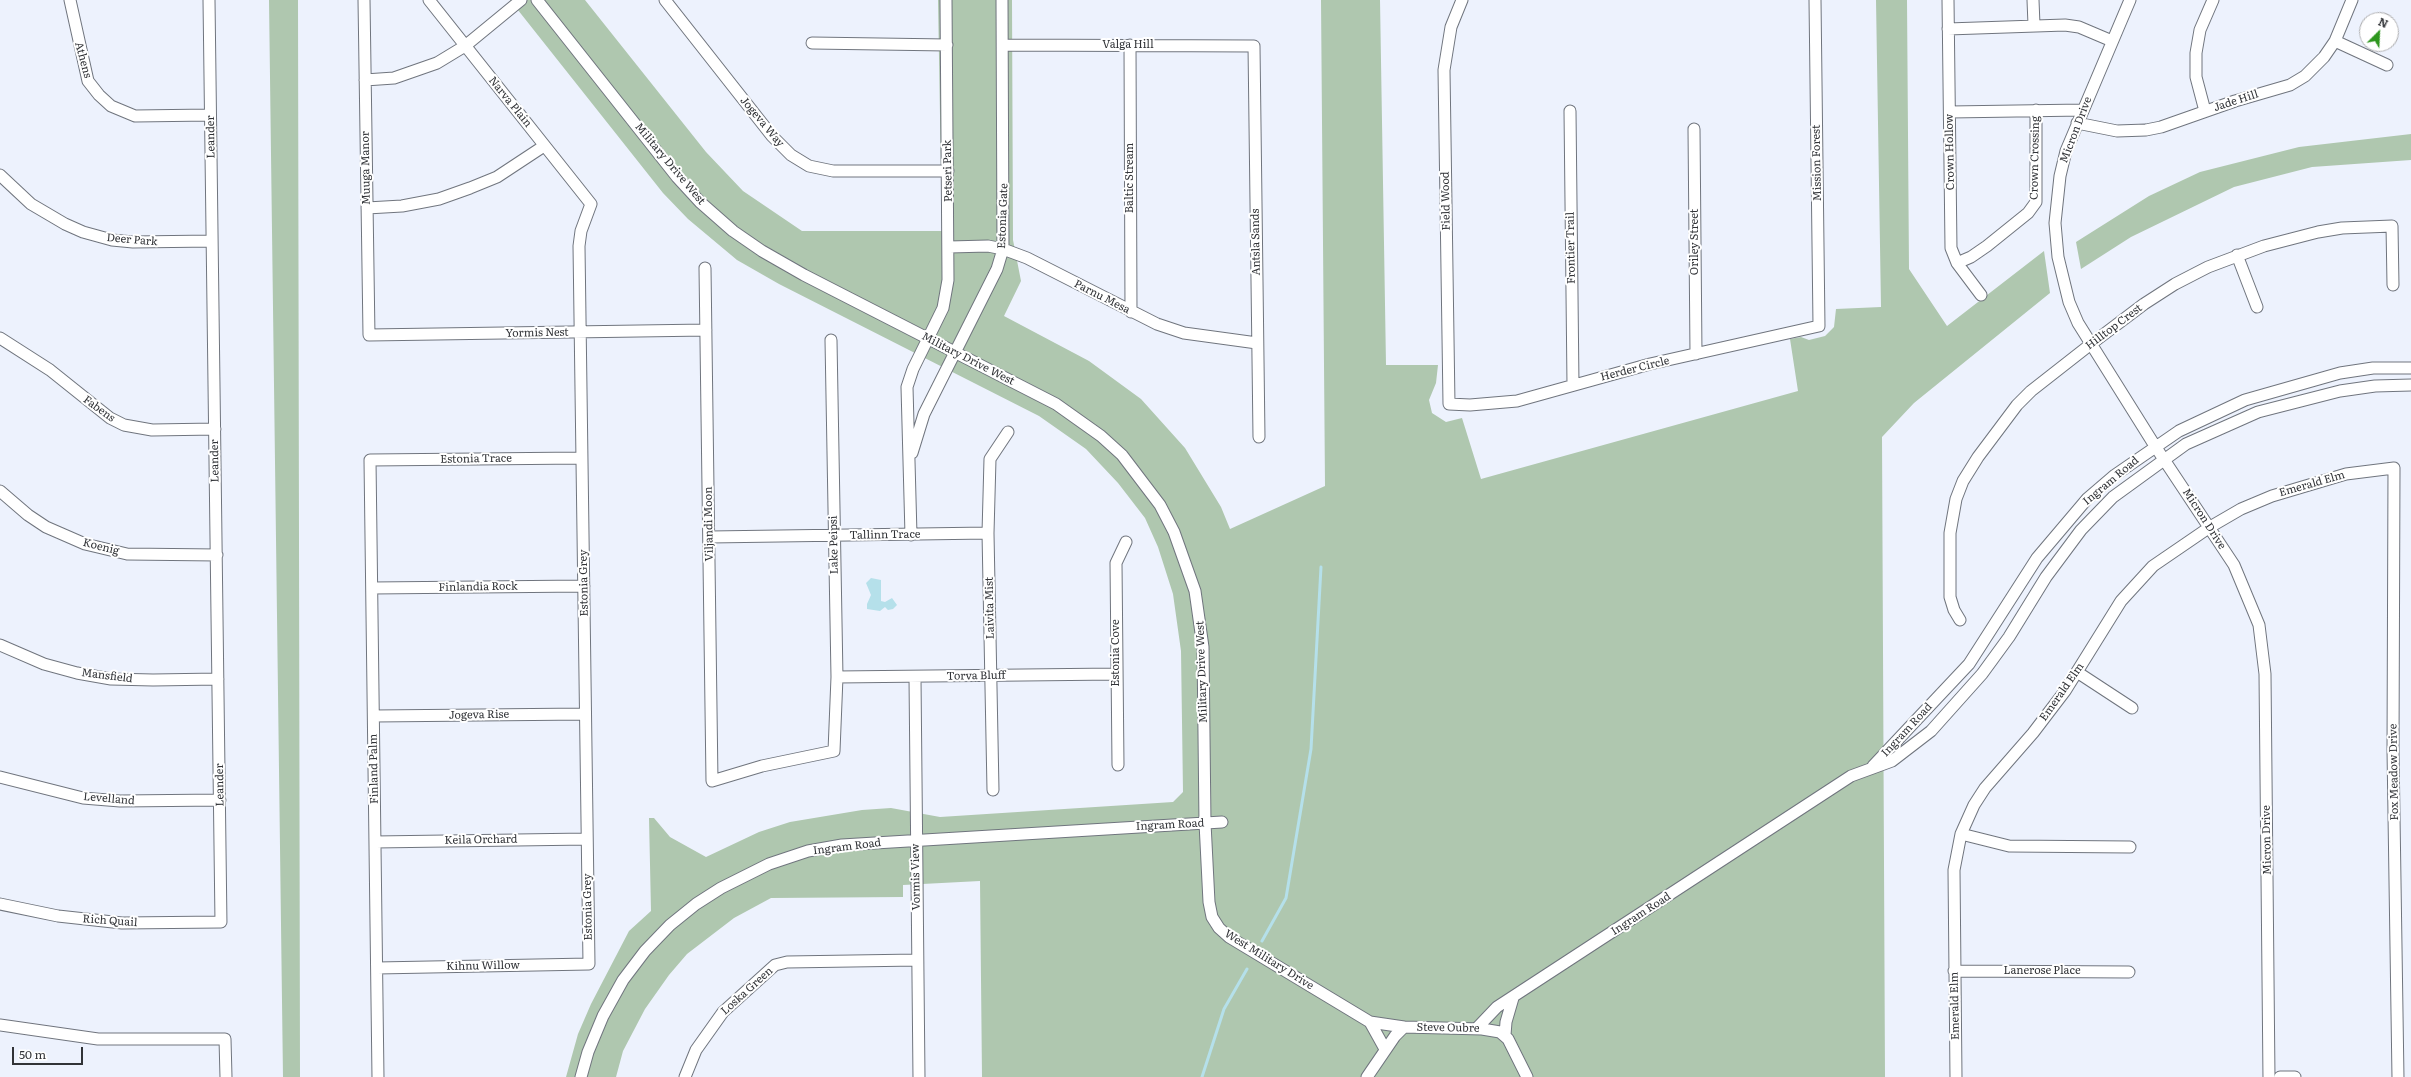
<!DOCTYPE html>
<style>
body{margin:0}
#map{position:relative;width:2411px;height:1077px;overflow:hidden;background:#edf2fd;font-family:Literata,serif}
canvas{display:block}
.north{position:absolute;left:2359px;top:12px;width:40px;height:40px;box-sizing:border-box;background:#fff;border:1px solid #adadaf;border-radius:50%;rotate:24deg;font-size:11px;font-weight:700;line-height:16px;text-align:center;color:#313337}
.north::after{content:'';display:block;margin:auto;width:14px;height:18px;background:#2d961d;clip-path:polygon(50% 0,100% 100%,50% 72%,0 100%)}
.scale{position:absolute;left:12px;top:1047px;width:71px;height:18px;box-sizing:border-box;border:2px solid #313337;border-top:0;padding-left:5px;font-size:12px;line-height:14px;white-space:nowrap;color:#313337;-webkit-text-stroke:3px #fff;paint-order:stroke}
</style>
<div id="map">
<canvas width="2411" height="1077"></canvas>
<div class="north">N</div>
<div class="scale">50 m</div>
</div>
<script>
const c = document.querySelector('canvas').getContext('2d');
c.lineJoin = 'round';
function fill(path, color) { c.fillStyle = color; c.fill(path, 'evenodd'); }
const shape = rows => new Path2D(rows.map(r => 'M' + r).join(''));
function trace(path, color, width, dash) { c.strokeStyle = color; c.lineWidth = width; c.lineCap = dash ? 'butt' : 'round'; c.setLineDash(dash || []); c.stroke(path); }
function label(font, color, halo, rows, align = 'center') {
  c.font = font + ' Literata,serif'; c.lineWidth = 4; c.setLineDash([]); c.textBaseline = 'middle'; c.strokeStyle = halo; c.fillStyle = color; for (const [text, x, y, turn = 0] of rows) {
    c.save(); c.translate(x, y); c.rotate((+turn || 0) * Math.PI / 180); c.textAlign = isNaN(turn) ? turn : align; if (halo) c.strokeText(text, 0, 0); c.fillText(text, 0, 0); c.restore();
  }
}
const green = shape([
 [269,0,298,0,300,1077,283,1077],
 [510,0,585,0,706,152,743,191,802,231,942,231,938,0,1012,0,1013,240,1021,281,1004,316,1089,361,1141,399,1185,448,1221,507,1230,529,1325,486,1321,0,1380,0,1386,365,1438,365,1436,383,1429,400,1432,413,1446,422,1462,418,1481,479,1798,391,1790,339,1801,337,1809,340,1825,336,1834,327,1836,309,1881,307,1876,0,1907,0,1909,269,1947,326,2044,251,2050,293,1914,403,1882,437,1885,1077,982,1077,980,881,903,885,903,897,771,898,734,918,687,954,669,975,645,1009,623,1051,616,1077,566,1077,578,1034,591,1004,629,931,651,911,649,818,654,818,670,837,706,857,759,832,790,822,862,810,891,808,940,817,1173,802,1183,792,1181,651,1173,594,1158,547,1145,518,1118,483,1086,449,1039,416,779,284,737,260,688,219,663,193],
 [2411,134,2411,160,2312,167,2234,187,2131,237,2081,269,2076,242,2149,196,2200,172,2299,147]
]);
const water = shape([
 [871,578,881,580,881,601,885,602,892,598,897,605,893,609,888,610,885,607,880,611,867,609,867,604,871,595,866,583]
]);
const stream = shape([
 [1262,941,1286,898,1311,749,1321,567],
 [1202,1077,1224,1009,1247,969]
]);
const minor = shape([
 [70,0,88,81,99,95,111,106,135,116,210,115],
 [364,0,369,335,706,330],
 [537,0,677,177,700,202,733,231,762,251,804,275,1056,404,1101,436,1122,455,1160,505,1174,532,1195,591,1203,647,1205,823,1209,902,1212,917,1219,928,1229,937,1370,1022,1404,1027],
 [665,0,772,136,791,155,809,166,833,171,948,171],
 [1462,0,1451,27,1444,70,1449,404,1470,405,1517,401,1650,364,1819,326,1815,0],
 [1948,0,1951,248,1957,263,1981,295],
 [2033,0,2034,25],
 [2130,0,2066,151,2060,176,2055,223,2058,257,2069,302,2078,323,2155,446,2234,565,2259,625,2265,674,2269,1077],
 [1948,29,2065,25,2079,27,2112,41],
 [2335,41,2387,65],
 [812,43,947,45],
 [1003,45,1254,46,1259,437],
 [1130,45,1131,312],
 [365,80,394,78,437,63,465,46,521,0],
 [1570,111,1573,385],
 [2205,111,2196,77,2196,53,2200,30,2213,0],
 [1950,112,2083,110],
 [2077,123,2117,131,2146,130,2161,127,2235,101,2290,85,2305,76,2324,57,2335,41,2352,0],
 [1694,129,1696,354],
 [0,175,31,204,65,224,83,232,112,240,133,242,212,241],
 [367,208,402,206,439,199,470,188,497,177,544,146],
 [949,247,988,246,1003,249,1027,258,1157,324,1184,333,1257,343],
 [2237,255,2257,307],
 [1957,263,1971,257,1987,246,2028,213,2036,202,2036,110],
 [705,268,712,781,762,766,834,751,837,677,831,340],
 [0,338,50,370,110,418,124,425,152,430,215,429],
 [912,453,924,414,997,269,1003,249,1002,0],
 [0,491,28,515,46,527,85,544,127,554,217,555],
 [911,535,907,387,913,369,943,308,948,280,946,0],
 [710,537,988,533],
 [372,588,584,586],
 [1960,620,1954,610,1950,597,1950,533,1956,499,1963,481,1978,457,2017,405,2031,391,2091,344,2144,304,2175,284,2208,267,2264,246,2318,232,2342,228,2392,226,2393,285],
 [0,645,44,664,77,673,111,679,153,680,218,679],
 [2077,672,2132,708],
 [837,677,1116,674],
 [915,678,919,1077],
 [374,716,585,714],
 [1118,765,1116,563,1126,542],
 [1873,766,1969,664,2037,558,2087,499,2115,475,2179,431,2245,400,2340,373,2373,368,2411,368],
 [0,777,83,798,120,801,220,800],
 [993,790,988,533,990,459,1008,432],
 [1961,834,2009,846,2130,847],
 [375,842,587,839],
 [0,904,58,916,122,923,221,922,209,0],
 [377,968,589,964,579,246,581,231,591,204,429,0],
 [1954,971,2129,972],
 [1370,1022,1385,1049],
 [0,1025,98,1039,225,1039,226,1077],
 [1477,1028,1497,1007,1851,776,1892,761,1931,731,1982,674,2009,637,2046,577,2081,530,2113,497,2186,444,2258,412,2340,391,2375,386,2411,385],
 [1505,1035,1506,1022,1513,998],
 [378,1077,370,460,582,458],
 [581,1077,588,1052,603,1016,623,980,645,951,670,925,696,904,721,888,769,864,808,851,842,845,1222,822],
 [685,1077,696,1050,723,1012,775,965,787,962,917,960],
 [1367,1077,1395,1036,1404,1027,1482,1029,1500,1032,1508,1039,1527,1077],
 [1956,1077,1954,870,1961,834,1974,805,1985,788,2033,733,2065,691,2121,601,2153,566,2210,527,2241,509,2272,496,2346,474,2394,468,2393,750,2398,1077],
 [2280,1077,2295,1077]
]);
const streetNames = [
 ["Valga Hill",1128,45],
 ["Athens",83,60,75],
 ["Jade Hill",2236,101,-18],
 ["Narva Plain",510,102,51],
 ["Jogeva Way",762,122,50],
 ["Micron Drive",2076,130,-69],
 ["Leander",211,137,-91],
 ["Crown Hollow",1950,152,-91],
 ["Crown Crossing",2035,158,-89],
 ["Mission Forest",1817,163,-91],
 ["Military Drive West",670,164,50],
 ["Muuga Manor",366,168,-91],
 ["Petseri Park",948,171,-91],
 ["Baltic Stream",1130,178,-90],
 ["Field Wood",1446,201,-91],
 ["Estonia Gate",1003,216,-88],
 ["Deer Park",132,240,5],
 ["Antsla Sands",1256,242,-91],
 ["Oriley Street",1695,242,-90],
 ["Frontier Trail",1571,248,-91],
 ["Parnu Mesa",1102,297,27],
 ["Hilltop Crest",2114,327,-37],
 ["Yormis Nest",537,333,-1],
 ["Military Drive West",968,359,27],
 ["Herder Circle",1635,369,-14],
 ["Fabens",99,409,36],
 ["Estonia Trace",476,459,-1],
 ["Leander",215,461,-91],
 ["Ingram Road",2111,481,-40],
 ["Emerald Elm",2312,484,-16],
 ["Micron Drive",2204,519,57],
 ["Viljandi Moon",709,524,-91],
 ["Tallinn Trace",885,535,-1],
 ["Lake Peipsi",834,545,-91],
 ["Koenig",101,547,14],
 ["Estonia Grey",584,583,-91],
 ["Finlandia Rock",478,587,-1],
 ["Laivita Mist",990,608,-91],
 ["Estonia Cove",1116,653,-90],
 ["Military Drive West",1202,672,-92],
 ["Mansfield",107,676,7],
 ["Torva Bluff",976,676,-1],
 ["Emerald Elm",2062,692,-55],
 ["Jogeva Rise",479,715,-1],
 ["Ingram Road",1907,730,-47],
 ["Finland Palm",374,769,-91],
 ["Fox Meadow Drive",2394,772,-91],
 ["Leander",220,785,-91],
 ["Levelland",109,799,5],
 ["Ingram Road",1170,825,-3],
 ["Keila Orchard",481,840,-1],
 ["Micron Drive",2267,840,-91],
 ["Ingram Road",847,847,-7],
 ["Vormis View",916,877,-91],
 ["Estonia Grey",588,907,-91],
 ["Ingram Road",1641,914,-33],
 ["Rich Quail",110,921,4],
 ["West Military Drive",1269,960,32],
 ["Kihnu Willow",483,966,-1],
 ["Lanerose Place",2042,971],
 ["Loska Green",747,991,-42],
 ["Emerald Elm",1955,1006,-91],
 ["Steve Oubre",1448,1028,1]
];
fill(green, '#afc7af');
fill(water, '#b5e0ea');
trace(stream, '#b5e0ea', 3);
trace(minor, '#70757e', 13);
trace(minor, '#fff', 11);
label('11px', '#313337', '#fff', streetNames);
</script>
